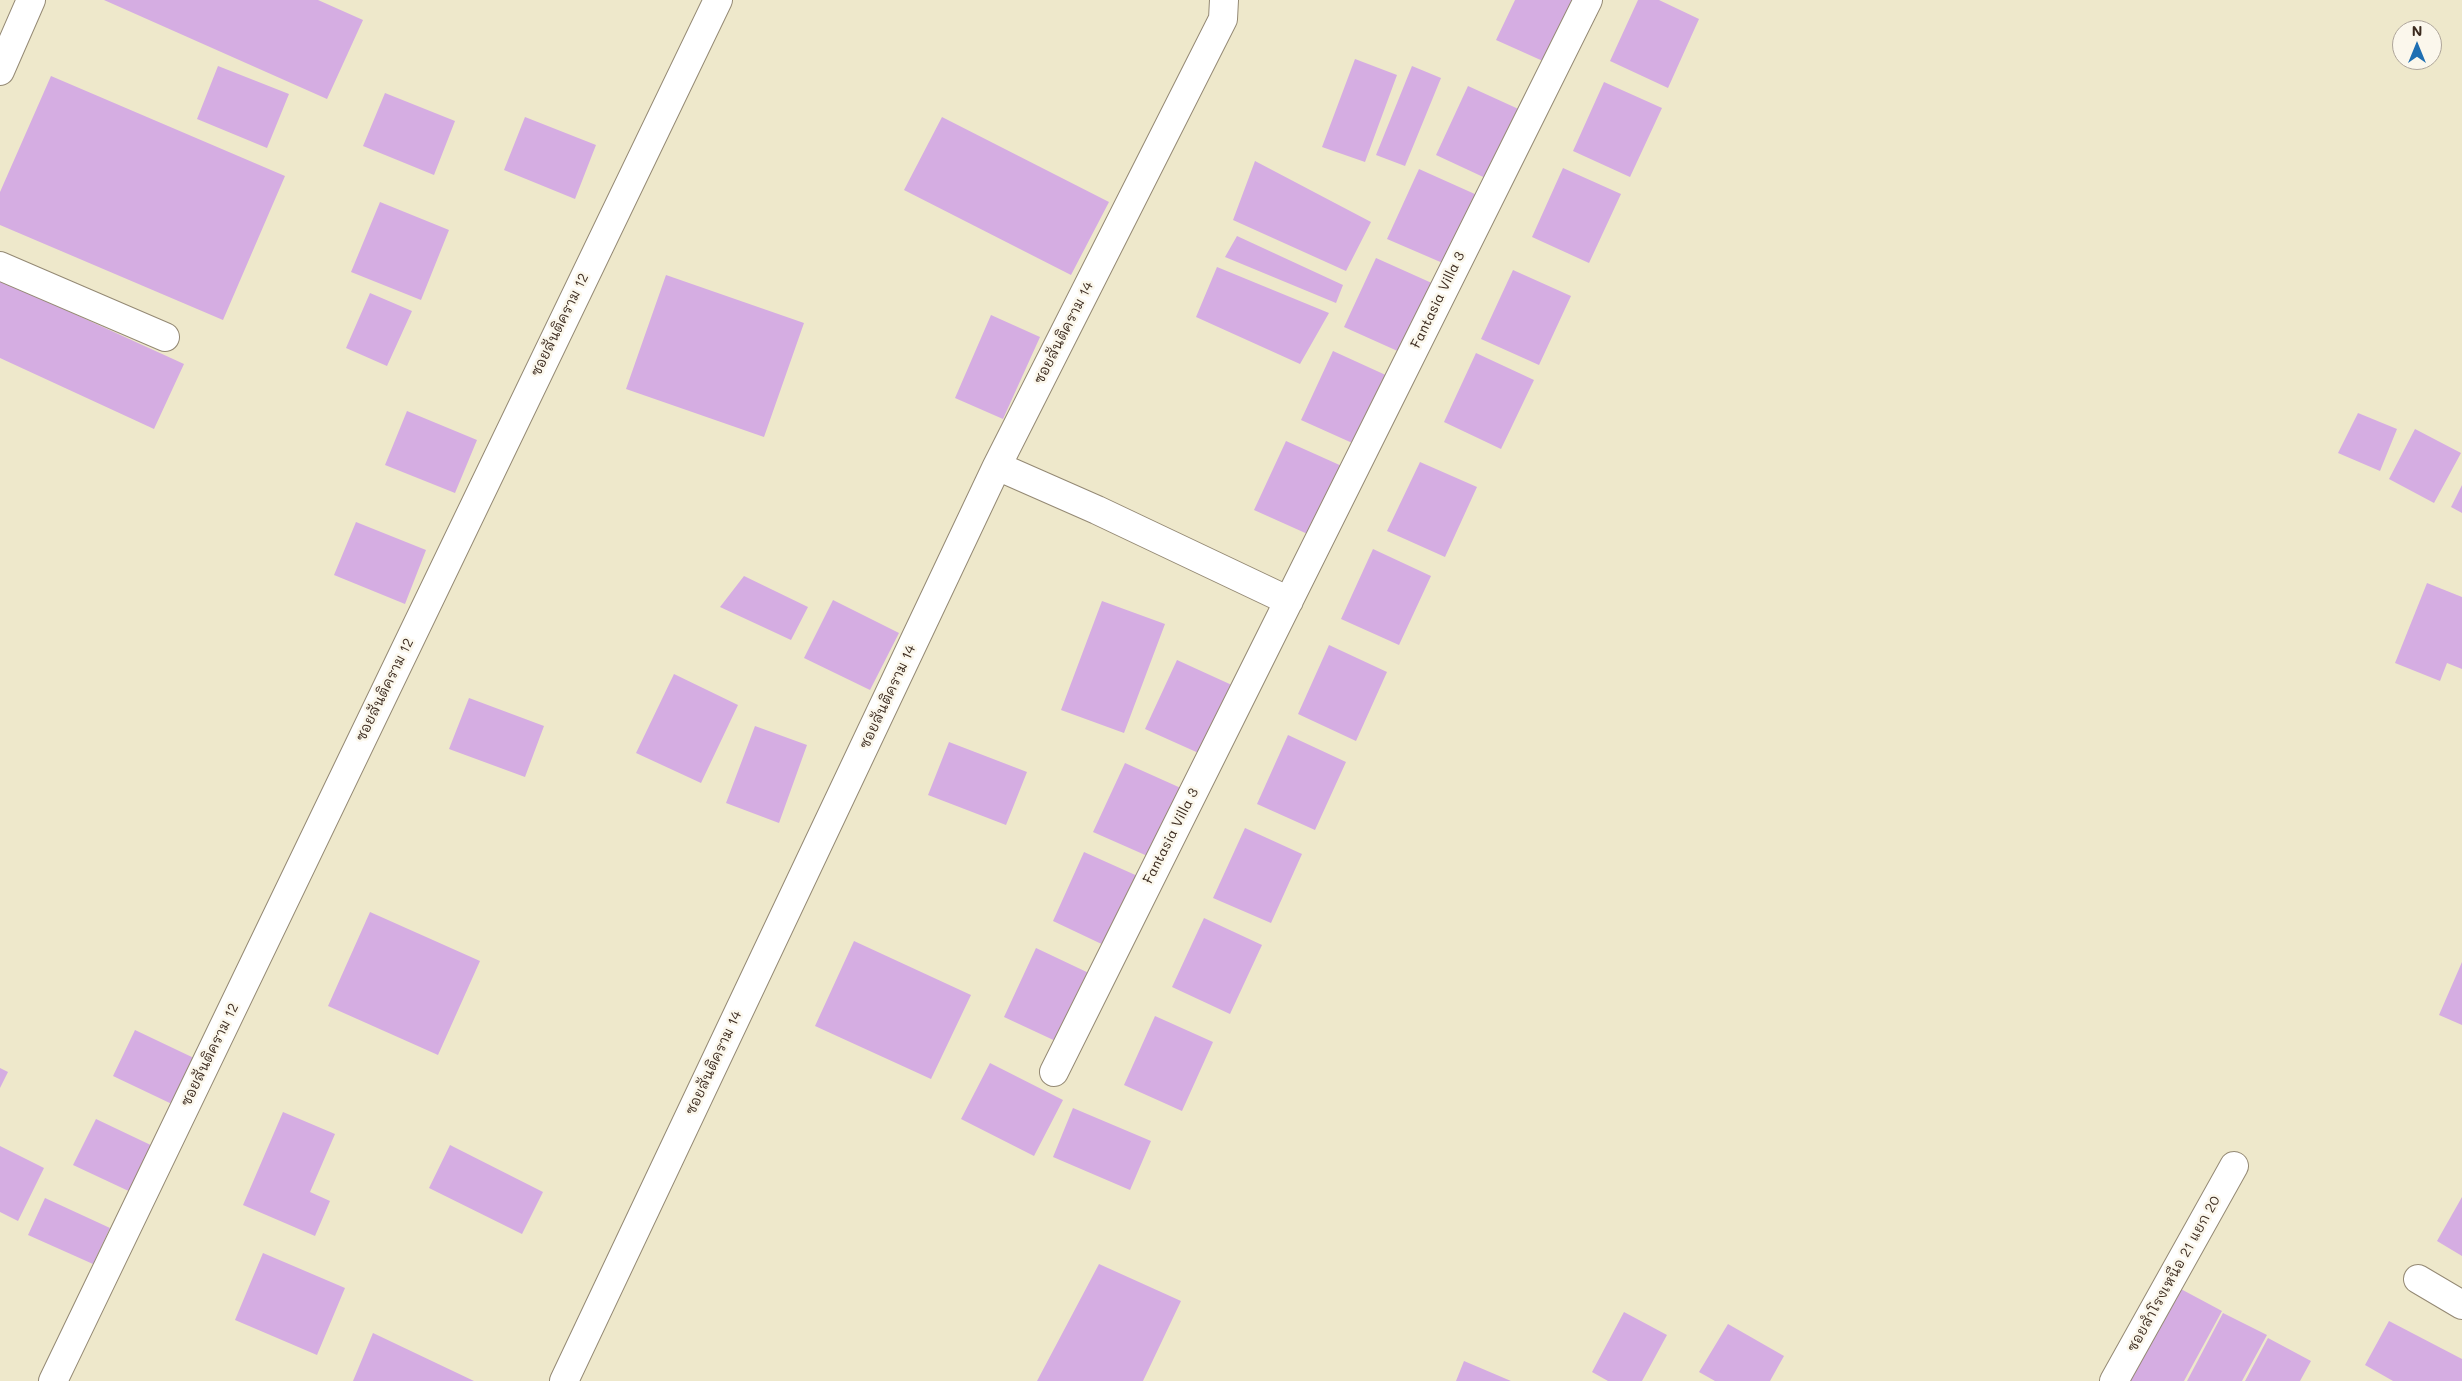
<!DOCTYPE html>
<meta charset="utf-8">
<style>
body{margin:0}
#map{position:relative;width:2462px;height:1381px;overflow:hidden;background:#eee8cb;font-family:Mali,sans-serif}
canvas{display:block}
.north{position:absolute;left:2392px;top:20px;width:50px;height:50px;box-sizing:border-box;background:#fbf7ec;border:1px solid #aea59a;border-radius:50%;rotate:0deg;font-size:14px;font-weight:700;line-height:20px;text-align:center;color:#3b2a1e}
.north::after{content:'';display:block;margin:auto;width:18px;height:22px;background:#1f6fb2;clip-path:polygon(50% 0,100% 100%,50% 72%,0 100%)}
</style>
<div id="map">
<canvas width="2462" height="1381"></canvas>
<div class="north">N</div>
</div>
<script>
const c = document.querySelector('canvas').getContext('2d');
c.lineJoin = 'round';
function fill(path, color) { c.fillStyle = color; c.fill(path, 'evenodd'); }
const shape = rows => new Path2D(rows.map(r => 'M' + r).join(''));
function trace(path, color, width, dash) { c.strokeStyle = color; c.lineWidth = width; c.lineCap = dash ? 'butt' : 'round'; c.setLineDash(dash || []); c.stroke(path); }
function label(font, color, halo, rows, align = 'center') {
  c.font = font + ' Mali,"Playpen Sans Thai",sans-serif'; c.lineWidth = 5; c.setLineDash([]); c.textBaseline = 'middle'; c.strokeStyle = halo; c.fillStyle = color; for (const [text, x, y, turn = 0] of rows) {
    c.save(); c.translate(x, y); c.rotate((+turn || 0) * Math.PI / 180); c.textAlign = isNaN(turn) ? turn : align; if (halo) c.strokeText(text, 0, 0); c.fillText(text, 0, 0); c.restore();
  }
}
const building = shape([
 [104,0,318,0,363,20,327,99],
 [1515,0,1585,0,1554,66,1496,40],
 [1638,0,1659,0,1699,19,1668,88,1610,61],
 [1355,59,1397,75,1365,162,1322,147],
 [218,66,289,94,267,148,197,119],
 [1412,66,1441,78,1405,166,1376,155],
 [51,76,285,176,223,320,0,225,0,192],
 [1604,82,1662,108,1630,177,1573,151],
 [1468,86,1525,112,1494,182,1436,155],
 [385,93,455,121,434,175,363,146],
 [525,117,596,145,575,199,504,170],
 [942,117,1109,202,1071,275,904,190],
 [1255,161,1371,222,1346,271,1233,220],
 [1563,168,1621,194,1589,263,1532,237],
 [1419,169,1477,195,1445,264,1387,239],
 [380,202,449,230,421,300,351,272],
 [1237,236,1343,285,1336,303,1225,257],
 [1376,258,1434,284,1402,353,1344,327],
 [1217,267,1329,313,1300,364,1196,317],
 [1513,270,1571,296,1539,365,1481,339],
 [666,275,804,323,764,437,626,389],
 [0,280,184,364,154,429,0,358],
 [370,293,412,311,387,366,346,348],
 [991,315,1040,337,1003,419,955,398],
 [1333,351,1390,377,1359,446,1301,420],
 [1476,353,1534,380,1501,449,1444,422],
 [407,411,477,440,455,493,385,465],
 [2358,413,2397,429,2380,471,2338,453],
 [2415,429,2461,453,2434,503,2389,479],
 [1286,441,1344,467,1312,536,1254,510],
 [1420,462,1477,487,1445,557,1387,531],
 [2462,485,2462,513,2451,507],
 [356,522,426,550,405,604,334,575],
 [1373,549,1431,576,1399,645,1341,619],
 [744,576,808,607,791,640,720,607],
 [2427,583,2462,597,2462,669,2447,663,2440,681,2395,663],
 [833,600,899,633,870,690,804,658],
 [1102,601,1165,624,1124,733,1061,710],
 [1329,645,1387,672,1356,741,1298,714],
 [1177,660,1234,686,1203,755,1145,729],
 [674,674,738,705,701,783,636,753],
 [469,698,544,726,525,777,449,749],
 [755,726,807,745,779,823,726,803],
 [1288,735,1346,762,1315,830,1257,804],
 [949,742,1027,772,1006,825,928,795],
 [1125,763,1183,789,1152,858,1093,832],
 [1245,828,1302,854,1271,923,1213,898],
 [1084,852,1142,878,1110,948,1053,921],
 [370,912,480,961,438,1055,328,1006],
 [1204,918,1262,945,1230,1014,1172,987],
 [854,941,971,995,931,1079,815,1026],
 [1036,948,1093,975,1062,1044,1004,1017],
 [2462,962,2462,1025,2439,1015],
 [1155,1016,1213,1042,1182,1111,1124,1085],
 [135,1030,196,1059,174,1105,113,1076],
 [990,1063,1063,1100,1034,1156,961,1119],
 [0,1068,8,1072,0,1088],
 [1073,1108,1151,1141,1130,1190,1053,1157],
 [283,1112,335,1134,310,1192,330,1201,315,1236,243,1205],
 [96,1119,157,1148,135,1194,73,1165],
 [450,1145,543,1192,522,1234,429,1188],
 [0,1146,44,1168,18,1221,0,1212],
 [2462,1197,2462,1256,2437,1241],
 [45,1198,110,1228,93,1264,28,1235],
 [263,1253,345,1288,317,1355,235,1320],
 [1099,1264,1181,1301,1143,1381,1037,1381],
 [2179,1288,2222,1311,2184,1381,2129,1381],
 [1624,1312,1667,1335,1642,1381,1608,1381,1592,1372],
 [2223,1313,2267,1335,2242,1381,2187,1381],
 [2389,1321,2462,1359,2462,1381,2393,1381,2365,1365],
 [1728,1324,1784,1356,1770,1381,1715,1381,1699,1372],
 [373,1333,474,1381,353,1381],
 [2268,1338,2311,1361,2300,1381,2245,1381],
 [1464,1361,1511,1381,1456,1381]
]);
const minor = shape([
 [0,71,31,0],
 [0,266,165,337],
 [997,466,1097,510,1289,601],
 [1054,1072,1588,0],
 [2418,1279,2462,1305],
 [53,1381,718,0],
 [564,1381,997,466,1223,19,1224,0],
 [2114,1381,2234,1166]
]);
const streetNames = [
 ["Fantasia Villa 3",1438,300,-64],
 ["ซอยสันติคราม 12",560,325,-64],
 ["ซอยสันติคราม 14",1064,333,-63],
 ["ซอยสันติคราม 12",385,690,-64],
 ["ซอยสันติคราม 14",888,697,-65],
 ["Fantasia Villa 3",1171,836,-63],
 ["ซอยสันติคราม 12",210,1055,-64],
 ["ซอยสันติคราม 14",714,1063,-65],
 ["ซอยสำโรงเหนือ 21 แยก 20",2174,1274,-61]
];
fill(building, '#d5ade2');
trace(minor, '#948974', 30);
trace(minor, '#fff', 28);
label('14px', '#3b2a1e', '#fbf7ec', streetNames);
</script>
